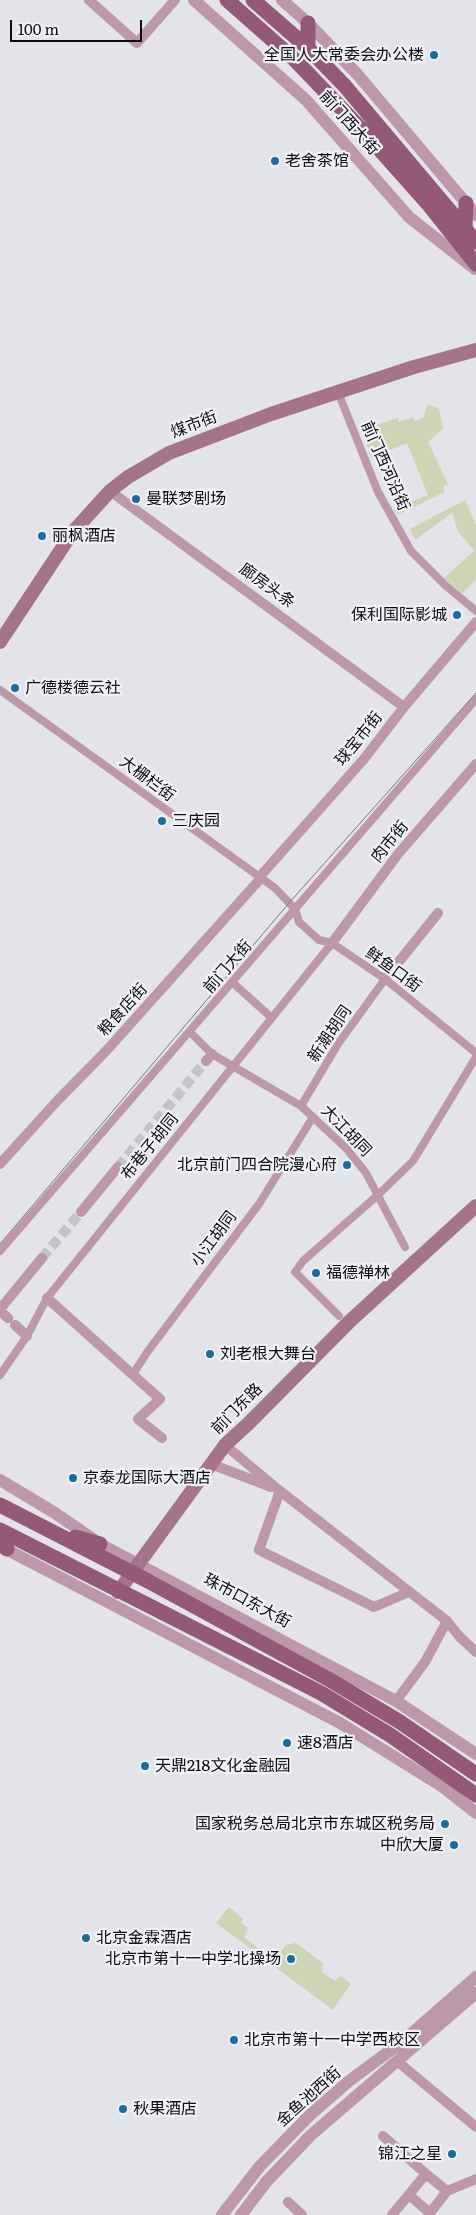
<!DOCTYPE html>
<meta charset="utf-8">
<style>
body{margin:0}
#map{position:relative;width:476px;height:2215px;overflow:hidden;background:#e3e4e9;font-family:Literata,serif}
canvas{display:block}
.scale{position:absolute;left:10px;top:20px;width:132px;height:22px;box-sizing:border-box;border:2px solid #0d0d0f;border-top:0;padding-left:6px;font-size:15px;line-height:18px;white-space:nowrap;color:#0d0d0f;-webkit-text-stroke:4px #f0f2f7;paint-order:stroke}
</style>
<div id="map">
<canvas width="476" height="2215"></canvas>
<div class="scale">100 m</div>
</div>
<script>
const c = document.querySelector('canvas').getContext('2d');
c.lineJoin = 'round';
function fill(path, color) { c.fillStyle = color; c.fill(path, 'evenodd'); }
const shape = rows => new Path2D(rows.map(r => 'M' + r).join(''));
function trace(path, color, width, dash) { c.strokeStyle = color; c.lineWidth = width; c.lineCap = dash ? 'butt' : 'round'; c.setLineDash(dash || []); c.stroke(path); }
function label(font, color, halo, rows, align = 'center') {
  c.font = font + ' Literata,"Noto Sans SC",serif'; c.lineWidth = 4.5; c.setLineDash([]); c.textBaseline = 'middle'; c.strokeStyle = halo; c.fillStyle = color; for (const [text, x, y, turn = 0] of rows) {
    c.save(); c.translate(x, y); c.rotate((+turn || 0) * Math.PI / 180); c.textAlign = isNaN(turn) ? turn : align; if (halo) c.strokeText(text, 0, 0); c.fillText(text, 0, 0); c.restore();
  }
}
const green = shape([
 [428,404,439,409,443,429,428,442,448,484,443,487,445,492,397,515,394,509,428,495,407,443,371,458,364,436,374,433,373,426,398,418,399,422,413,417,415,421,423,418],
 [465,500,476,525,476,579,462,594,444,578,474,551,458,531,452,513,415,540,410,529],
 [229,1907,243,1919,241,1922,248,1928,244,1937,267,1955,278,1955,286,1945,296,1943,323,1963,322,1972,335,1981,341,1976,351,1984,333,2010,216,1923]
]);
const minorTunnel = shape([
 [118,1167,206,1061],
 [42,1258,81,1212]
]);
const pedestrian = shape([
 [338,392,378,492,411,551,445,585,476,611],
 [0,690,275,888,295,909,299,922,319,940,332,943,385,979,476,1053],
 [233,983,272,1018],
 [190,1032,212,1054,301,1106,346,1148,366,1173,405,1247],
 [301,1106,338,1044,385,979],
 [0,1251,476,699],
 [339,1316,295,1272,303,1261,379,1194,413,1161,476,1057],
 [133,1374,148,1351,259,1204,313,1117],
 [0,1375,27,1336,47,1298,332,943]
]);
const minor = shape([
 [89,0,137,43,175,0],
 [110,491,404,707],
 [332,943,398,854,476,764],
 [385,979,438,913],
 [206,1061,212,1054],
 [0,1164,57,1101,107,1050,261,878,263,873,364,759,404,707,476,622],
 [81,1212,118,1167],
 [47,1298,160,1399,138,1419,162,1438],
 [0,1309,42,1258],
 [0,1311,8,1318],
 [15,1325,27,1336],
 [225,1445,280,1491,447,1621,459,1636,476,1652],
 [211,1464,271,1487],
 [280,1491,259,1550,374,1607,409,1592],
 [396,1701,425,1662,447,1621],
 [397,2061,476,2127],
 [383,2136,426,2174],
 [447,2191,476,2179],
 [288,2202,302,2215],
 [392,2215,426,2174,447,2191,430,2213,409,2195]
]);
const tertiary = shape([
 [194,0,306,100,409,217,475,269],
 [282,0,308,23,358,75,476,215],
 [0,1480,55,1513,100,1544,396,1701,476,1754],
 [0,1546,340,1723,443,1787,476,1813],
 [222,2215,260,2166,310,2115,349,2081,403,2041,476,1977],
 [241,2215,267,2181,311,2135,476,1993]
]);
const secondary = shape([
 [0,642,72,533,110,491,128,477,169,453,271,414,414,367,476,350],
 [118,1592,225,1445,249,1423,350,1321,476,1206]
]);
const primary = shape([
 [227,0,295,60,365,133,429,205,476,264],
 [253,0,308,48,344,85,476,242],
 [308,23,308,48],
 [465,229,466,203],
 [0,1505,146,1580,330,1680,400,1722,476,1774],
 [0,1530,321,1693,390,1735,476,1795],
 [75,1537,100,1544],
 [0,1543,7,1549]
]);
const tram = shape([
 [0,1244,289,903,476,693]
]);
const markers = [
 [434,55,5,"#1a6c9e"],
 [275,161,5,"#1a6c9e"],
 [136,499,5,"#1a6c9e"],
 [42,536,5,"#1a6c9e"],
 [457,615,5,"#1a6c9e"],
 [15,688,5,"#1a6c9e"],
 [162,821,5,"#1a6c9e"],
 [347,1165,5,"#1a6c9e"],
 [316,1273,5,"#1a6c9e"],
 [210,1354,5,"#1a6c9e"],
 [73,1478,5,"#1a6c9e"],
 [287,1743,5,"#1a6c9e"],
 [145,1766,5,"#1a6c9e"],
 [445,1824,5,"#1a6c9e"],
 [454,1845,5,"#1a6c9e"],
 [86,1938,5,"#1a6c9e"],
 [291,1959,5,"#1a6c9e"],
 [234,2040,5,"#1a6c9e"],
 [123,2109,5,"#1a6c9e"],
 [452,2154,5,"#1a6c9e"]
];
const poiNames = [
 ["全国人大常委会办公楼",424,55,"right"],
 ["老舍茶馆",285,161],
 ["曼联梦剧场",146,499],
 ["丽枫酒店",52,536],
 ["保利国际影城",447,615,"right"],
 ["广德楼德云社",25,688],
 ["三庆园",172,821],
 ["北京前门四合院漫心府",337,1165,"right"],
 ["福德禅林",326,1273],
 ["刘老根大舞台",220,1354],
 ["京泰龙国际大酒店",83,1478],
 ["速8酒店",297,1743],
 ["天鼎218文化金融园",155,1766],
 ["国家税务总局北京市东城区税务局",435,1824,"right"],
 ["中欣大厦",444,1845,"right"],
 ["北京金霖酒店",96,1938],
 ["北京市第十一中学北操场",281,1959,"right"],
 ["北京市第十一中学西校区",244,2040],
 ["秋果酒店",133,2109],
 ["锦江之星",442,2154,"right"]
];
const streetNames = [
 ["前门西大街",349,123,48],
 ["煤市街",194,425,-21],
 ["前门西河沿街",385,466,66],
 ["廊房头条",267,586,36],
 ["球宝市街",359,739,-51],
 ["大栅栏街",147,779,37],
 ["肉市街",390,842,-51],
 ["前门大街",228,967,-49],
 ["鲜鱼口街",393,970,36],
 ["粮食店街",123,1010,-48],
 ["新潮胡同",330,1034,-56],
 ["大江胡同",346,1131,46],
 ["布巷子胡同",150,1147,-51],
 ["小江胡同",214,1239,-53],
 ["前门东路",237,1409,-45],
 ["珠市口东大街",247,1601,28],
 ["金鱼池西街",309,2097,-42]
];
fill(green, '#cdd5b5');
trace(minorTunnel, '#c3c4c8', 10, [10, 5]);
trace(pedestrian, '#bc98aa', 8);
trace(minor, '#bc98aa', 10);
trace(tertiary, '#bc98aa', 12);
trace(secondary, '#a6738d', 14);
trace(primary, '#945878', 15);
trace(tram, '#76777a', 1);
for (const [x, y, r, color] of markers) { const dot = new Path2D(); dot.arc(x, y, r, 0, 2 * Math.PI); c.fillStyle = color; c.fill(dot); trace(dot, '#f0f2f7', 2); }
label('16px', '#0d0d0f', '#f0f2f7', poiNames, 'left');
label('16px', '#0d0d0f', '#f0f2f7', streetNames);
</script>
